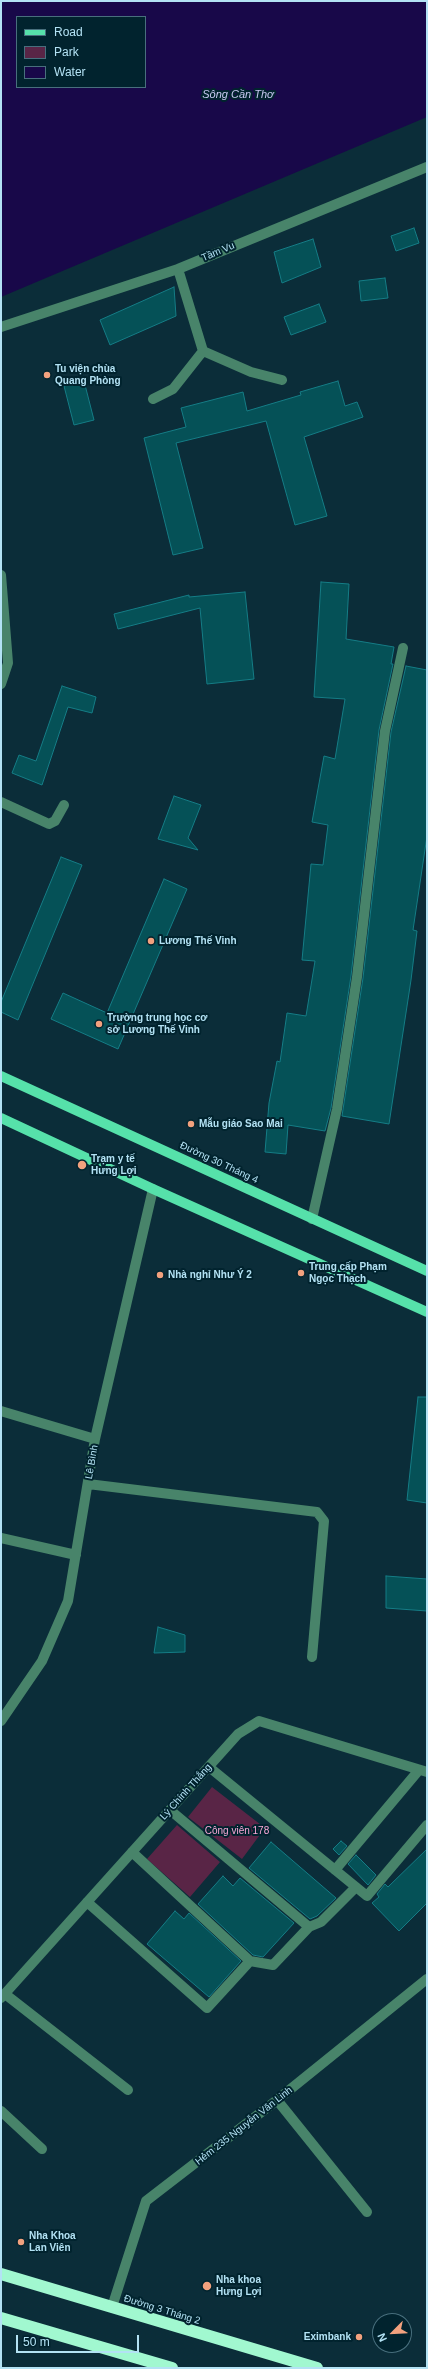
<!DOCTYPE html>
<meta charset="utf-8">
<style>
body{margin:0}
#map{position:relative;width:428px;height:2369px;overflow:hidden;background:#0b2d39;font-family:Helvetica,sans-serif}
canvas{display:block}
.frame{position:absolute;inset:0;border:2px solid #b3e2f4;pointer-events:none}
.legend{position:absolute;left:16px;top:16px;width:130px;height:72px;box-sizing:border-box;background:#01232e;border:1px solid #486f7d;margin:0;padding:5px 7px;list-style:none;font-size:12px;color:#b3e2f4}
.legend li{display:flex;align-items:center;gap:8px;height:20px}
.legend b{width:20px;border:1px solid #486f7d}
.north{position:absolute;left:372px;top:2313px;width:40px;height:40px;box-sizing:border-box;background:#01232e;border:1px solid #486f7d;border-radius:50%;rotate:246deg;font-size:11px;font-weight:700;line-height:16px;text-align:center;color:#b3e2f4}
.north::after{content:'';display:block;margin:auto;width:14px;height:18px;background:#f2a17e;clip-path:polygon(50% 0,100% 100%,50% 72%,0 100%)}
.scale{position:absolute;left:16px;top:2335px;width:123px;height:18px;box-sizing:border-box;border:2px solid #b3e2f4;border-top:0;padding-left:5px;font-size:12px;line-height:14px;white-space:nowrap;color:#b3e2f4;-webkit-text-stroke:3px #01232e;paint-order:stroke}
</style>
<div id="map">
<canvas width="428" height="2369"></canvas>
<div class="frame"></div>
<ul class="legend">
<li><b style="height:5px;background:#56e1aa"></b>Road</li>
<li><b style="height:11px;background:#592546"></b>Park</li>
<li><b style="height:11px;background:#180849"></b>Water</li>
</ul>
<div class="north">N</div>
<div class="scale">50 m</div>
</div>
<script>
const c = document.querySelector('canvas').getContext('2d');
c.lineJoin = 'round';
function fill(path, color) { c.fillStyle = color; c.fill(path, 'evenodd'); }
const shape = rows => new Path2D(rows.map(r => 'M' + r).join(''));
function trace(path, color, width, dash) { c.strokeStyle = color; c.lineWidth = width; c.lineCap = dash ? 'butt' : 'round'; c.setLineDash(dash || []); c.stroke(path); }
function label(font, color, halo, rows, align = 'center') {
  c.font = font + ' Helvetica,sans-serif'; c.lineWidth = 4; c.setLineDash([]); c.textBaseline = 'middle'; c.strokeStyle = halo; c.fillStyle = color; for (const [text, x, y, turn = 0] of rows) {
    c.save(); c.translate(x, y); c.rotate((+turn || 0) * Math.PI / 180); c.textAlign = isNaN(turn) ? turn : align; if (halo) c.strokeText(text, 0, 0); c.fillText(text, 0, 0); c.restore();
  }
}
const green = shape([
 [212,1787,265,1828,242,1859,188,1817],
 [177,1825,220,1862,190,1897,147,1859]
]);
const water = shape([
 [1,1,427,1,427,117,1,297],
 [17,17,145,17,145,87,17,87]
]);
const building = shape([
 [414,228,419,243,396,251,391,236,414,228],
 [313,239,321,267,282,283,274,252,313,239],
 [385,278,388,298,361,301,359,281,385,278],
 [174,287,176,316,110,345,100,320,174,287],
 [319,304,326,322,291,335,284,317,319,304],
 [84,381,94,420,74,425,64,386,84,381],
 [338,381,345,406,357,402,363,417,304,437,327,516,295,525,266,421,176,443,203,548,173,555,144,438,186,427,181,408,243,392,247,411,301,395,300,392,338,381],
 [321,582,349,584,346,639,394,647,391,664,393,664,379,730,351,976,331,1108,325,1131,288,1125,286,1154,265,1152,269,1103,277,1061,280,1062,287,1013,306,1016,315,961,302,960,311,864,323,865,328,825,312,822,324,756,335,759,345,699,314,697,321,582],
 [245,592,254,679,207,684,200,608,118,629,114,614,189,595,189,597,245,592],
 [406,666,427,670,427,836,413,930,417,931,411,980,389,1124,342,1116,363,978,391,732,406,666],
 [62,686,96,697,92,713,68,707,42,785,12,773,19,755,36,761,62,686],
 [174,796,201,805,188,838,198,850,158,839,174,796],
 [61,857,82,865,18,1020,1,1012,1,1002,61,857],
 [164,879,187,889,118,1049,51,1019,63,993,107,1013,164,879],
 [418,1397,427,1397,427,1503,407,1500,418,1397],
 [386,1576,427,1579,427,1611,386,1608,386,1576],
 [158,1627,185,1635,185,1652,154,1653,158,1627],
 [341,1841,347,1846,339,1855,333,1849,341,1841],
 [271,1842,336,1898,317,1916,310,1919,249,1868,271,1842],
 [427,1849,427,1903,399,1931,372,1903,379,1897,377,1894,385,1884,388,1887,427,1849],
 [356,1855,376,1875,368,1885,348,1864,356,1855],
 [223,1876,233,1886,240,1878,294,1923,263,1957,253,1955,198,1904,223,1876],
 [175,1911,184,1919,189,1913,241,1961,209,1997,147,1944,175,1911]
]);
const minor = shape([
 [178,269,203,351,251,372,282,380],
 [1,327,178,269,427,167],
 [153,399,173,389,203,351],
 [1,575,8,663,1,684],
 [1,802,49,824,55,821,64,805],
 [312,1219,337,1109,357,977,385,731,403,648],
 [1,1411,95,1439],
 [88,1484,317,1512,324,1521,312,1657],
 [1,1538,76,1555],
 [1,1721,42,1661,68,1601,95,1439,153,1189],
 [209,1767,367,1896,427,1825],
 [170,1810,309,1927],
 [132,1852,250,1961],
 [335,1870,419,1770],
 [87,1902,207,2008,250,1961,273,1965,309,1927,321,1922,356,1887],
 [5,1994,128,2090],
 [1,1998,238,1734,259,1721,427,1772],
 [277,2100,367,2212],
 [1,2111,42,2149],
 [112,2307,146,2201,277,2100,427,1979]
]);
const major = shape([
 [1,1076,427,1271],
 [1,1118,153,1189,427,1312]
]);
const highway = shape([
 [1,2274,317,2368],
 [1,2318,172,2368]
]);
const markers = [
 [47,375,4,"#f2a17e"],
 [151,941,4,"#f2a17e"],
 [99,1024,4,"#f2a17e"],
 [191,1124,4,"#f2a17e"],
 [82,1165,5,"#f2a17e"],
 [301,1273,4,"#f2a17e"],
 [160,1275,4,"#f2a17e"],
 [21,2242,4,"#f2a17e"],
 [207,2286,5,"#f2a17e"],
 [359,2337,4,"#f2a17e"]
];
const streetNames = [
 ["Tầm Vu",218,252,-23],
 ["Đường 30 Tháng 4",219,1163,25],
 ["Lê Bình",92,1462,-80],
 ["Lý Chính Thắng",186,1792,-48],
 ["Hẻm 235 Nguyễn Văn Linh",244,2126,-38],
 ["Đường 3 Tháng 2",162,2310,17]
];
const poiNames = [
 ["Tu viện chùa",55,369],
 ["Quang Phòng",55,381],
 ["Lương Thế Vinh",159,941],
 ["Trường trung học cơ",107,1018],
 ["sở Lương Thế Vinh",107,1030],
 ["Mẫu giáo Sao Mai",199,1124],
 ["Trạm y tế",91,1159],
 ["Hưng Lợi",91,1171],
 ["Trung cấp Phạm",309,1267],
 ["Ngọc Thạch",309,1279],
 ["Nhà nghỉ Như Ý 2",168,1275],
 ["Nha Khoa",29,2236],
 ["Lan Viên",29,2248],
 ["Nha khoa",216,2280],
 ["Hưng Lợi",216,2292],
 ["Eximbank",351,2337,"right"]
];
const parkNames = [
 ["Công viên 178",237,1831]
];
const waterNames = [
 ["Sông Cần Thơ",238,95]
];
fill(green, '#592546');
fill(water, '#180849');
fill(building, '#055157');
trace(building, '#157d86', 1);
trace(minor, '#48846a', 10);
trace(major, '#56e1aa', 10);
trace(highway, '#a1f8d0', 12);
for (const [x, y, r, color] of markers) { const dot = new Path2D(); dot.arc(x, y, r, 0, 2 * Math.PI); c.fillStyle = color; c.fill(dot); trace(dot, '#01232e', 1.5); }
label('10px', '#b3e2f4', '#01232e', streetNames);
label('bold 10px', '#b3e2f4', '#01232e', poiNames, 'left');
label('10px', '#f9a8d7', '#01232e', parkNames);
label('italic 11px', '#c7c8f1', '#01232e', waterNames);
</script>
